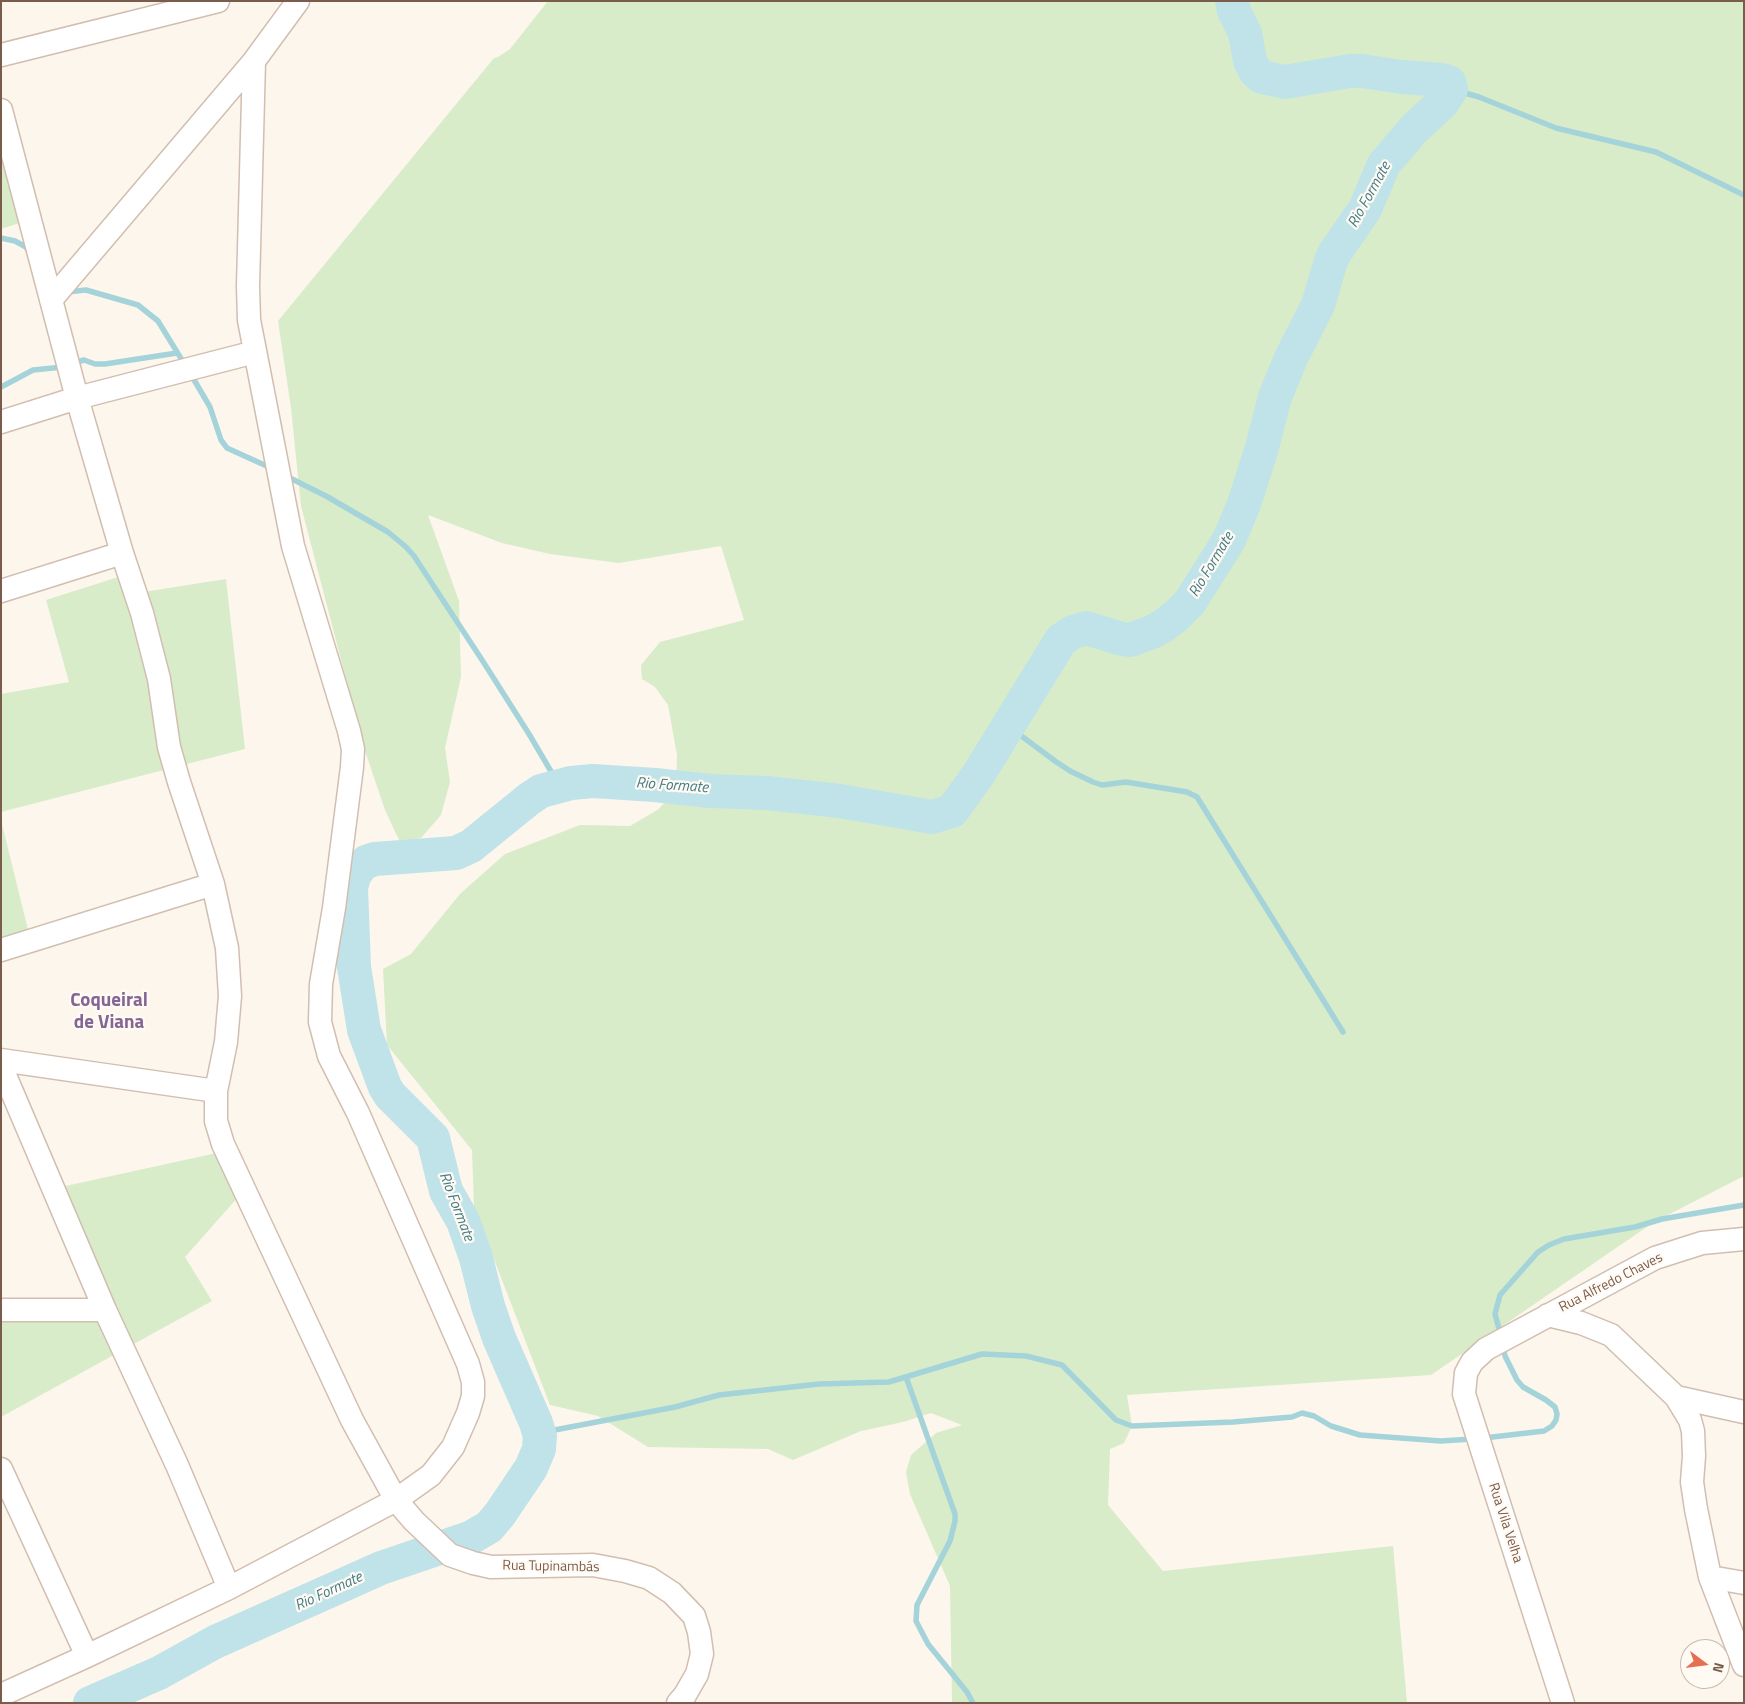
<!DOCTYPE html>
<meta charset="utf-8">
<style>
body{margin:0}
#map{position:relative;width:1745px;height:1704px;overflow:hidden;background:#fdf6ec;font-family:"Titillium Web",sans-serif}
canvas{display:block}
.frame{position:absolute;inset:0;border:2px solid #7a5c4d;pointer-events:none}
.north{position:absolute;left:1680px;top:1639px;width:50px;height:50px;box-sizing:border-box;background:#fffaf3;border:1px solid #cabbb1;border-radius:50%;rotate:105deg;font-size:14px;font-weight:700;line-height:20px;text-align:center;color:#7a5c4d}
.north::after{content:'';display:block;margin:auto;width:18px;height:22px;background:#e76f51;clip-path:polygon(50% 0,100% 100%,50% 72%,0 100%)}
</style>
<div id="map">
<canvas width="1745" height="1704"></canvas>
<div class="frame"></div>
<div class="north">N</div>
</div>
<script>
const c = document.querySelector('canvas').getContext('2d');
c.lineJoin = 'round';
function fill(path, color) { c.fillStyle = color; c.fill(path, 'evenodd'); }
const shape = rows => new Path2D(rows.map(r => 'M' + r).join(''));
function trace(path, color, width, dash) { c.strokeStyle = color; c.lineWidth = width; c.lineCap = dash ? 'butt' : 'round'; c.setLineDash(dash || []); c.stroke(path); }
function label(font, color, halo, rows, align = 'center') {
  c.font = font + ' "Titillium Web",sans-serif'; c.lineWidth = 4.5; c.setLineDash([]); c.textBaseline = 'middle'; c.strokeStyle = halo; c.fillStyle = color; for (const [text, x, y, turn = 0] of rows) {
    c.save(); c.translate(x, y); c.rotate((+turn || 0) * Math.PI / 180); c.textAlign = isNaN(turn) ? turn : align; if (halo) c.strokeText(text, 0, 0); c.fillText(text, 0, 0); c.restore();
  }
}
const green = shape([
 [548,1,1744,1,1744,1176,1654,1222,1431,1375,1127,1395,1132,1426,1124,1443,1110,1449,1108,1505,1163,1571,1393,1546,1407,1703,952,1703,950,1586,910,1494,906,1472,911,1455,936,1433,962,1425,931,1413,903,1422,861,1431,793,1460,768,1449,648,1447,598,1416,550,1405,474,1207,472,1150,387,1045,383,969,411,954,460,894,505,854,580,825,630,826,659,809,676,788,677,755,668,705,655,687,642,679,641,665,660,642,744,620,721,546,619,563,550,554,502,543,428,515,459,601,461,677,445,748,450,782,441,815,421,838,400,842,385,810,364,748,301,506,291,408,278,321,494,58,498,57,510,49],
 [1,122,32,219,1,229],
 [134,572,137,593,226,579,245,749,1,812,1,694,69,682,46,600],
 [1,820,33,950,1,958],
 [235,1149,247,1187,185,1257,212,1301,1,1417,1,1303,103,1312,52,1189]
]);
const stream = shape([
 [1451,89,1479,97,1556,128,1656,152,1744,195],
 [1,238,15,241,26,247,29,252],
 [67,292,86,290,138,305,158,321,185,365],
 [74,363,84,360,95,364,105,364,177,353],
 [190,373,210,407,221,440,227,448,271,468],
 [1,387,33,370,63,367],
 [286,476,326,496,388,532,406,547,414,556,484,663,529,734,559,785],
 [1008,726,1055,761,1070,771,1093,782,1102,785,1126,782,1187,792,1197,797,1343,1032],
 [1501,1336,1495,1314,1500,1295,1538,1252,1549,1245,1564,1239,1635,1227,1662,1219,1744,1205],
 [906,1377,955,1514,955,1521,950,1541,917,1605,916,1621,928,1644,967,1692,973,1703],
 [539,1433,675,1407,719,1395,819,1384,889,1382,982,1354,1026,1356,1062,1365,1116,1420,1132,1426,1233,1422,1292,1417,1302,1413,1314,1416,1331,1426,1360,1435,1441,1441,1472,1439],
 [1484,1438,1544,1431,1552,1426,1556,1420,1557,1414,1555,1407,1546,1400,1523,1387,1517,1380,1505,1356,1503,1345]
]);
const river = shape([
 [90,1703,159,1673,215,1642,381,1568,472,1537,489,1527,500,1514,531,1468,539,1449,540,1436,536,1423,499,1338,488,1306,476,1258,463,1221,446,1191,433,1138,390,1095,385,1087,364,1030,354,967,351,888,354,876,360,867,366,862,375,859,456,853,471,846,529,799,541,791,571,783,593,781,655,785,710,791,767,793,840,801,932,817,952,811,978,775,1061,640,1073,632,1086,628,1122,639,1130,640,1152,632,1163,626,1176,616,1190,602,1229,540,1244,504,1261,451,1275,397,1291,358,1318,305,1330,264,1334,254,1365,209,1384,164,1415,128,1443,102,1451,89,1449,82,1442,80,1402,77,1362,71,1350,71,1285,82,1262,77,1255,71,1250,61,1245,33,1234,11,1232,1]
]);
const street = shape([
 [1,55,218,1],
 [1,110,77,398,122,553,142,613,159,679,169,747,179,782,213,884,227,948,230,996,226,1042,216,1091,216,1121,223,1144,352,1420,396,1500,414,1521,450,1555,473,1563,491,1567,593,1565,625,1571,649,1578,672,1593,694,1616,699,1632,702,1654,697,1674,685,1695,678,1703],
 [51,300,254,61,298,1],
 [1,422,77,398,255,352],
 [1,591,122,553],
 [1,950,213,884],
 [1,1060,216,1091],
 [1,1066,105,1310,1,1310],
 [105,1310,177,1465,229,1588],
 [1548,1315,1581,1323,1611,1335,1676,1397,1690,1420,1693,1431,1694,1456,1692,1482,1696,1509,1710,1577,1744,1665],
 [1676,1397,1744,1412],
 [1,1469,87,1656],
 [1710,1577,1744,1583],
 [1,1695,87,1656,229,1588,396,1500,431,1475,453,1447,468,1413,473,1396,473,1382,468,1364,358,1113,329,1056,320,1022,321,984,334,908,352,767,353,749,349,731,293,546,249,320,248,286,254,61],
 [1563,1703,1464,1394,1466,1373,1472,1362,1486,1349,1655,1258,1702,1243,1744,1239]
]);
const streetNames = [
 ["Rua Alfredo Chaves",1611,1283,-27],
 ["Rua Vila Velha",1505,1523,72],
 ["Rua Tupinambás",551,1567,1]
];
const waterNames = [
 ["Rio Formate",1370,195,-61],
 ["Rio Formate",1212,565,-59],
 ["Rio Formate",672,786,4],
 ["Rio Formate",456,1207,69],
 ["Rio Formate",329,1592,-25]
];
const districtNames = [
 ["Coqueiral",109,1001],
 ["de Viana",109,1023]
];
fill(green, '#d8ecc9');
trace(stream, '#a5d3da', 5.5);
trace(river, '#bfe3e8', 34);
trace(street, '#d1beb0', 25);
trace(street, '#fff', 22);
label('14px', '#7a5c4d', '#fffaf3', streetNames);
label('italic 15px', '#437c86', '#fffaf3', waterNames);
label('bold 19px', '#846695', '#fffaf3', districtNames);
</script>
